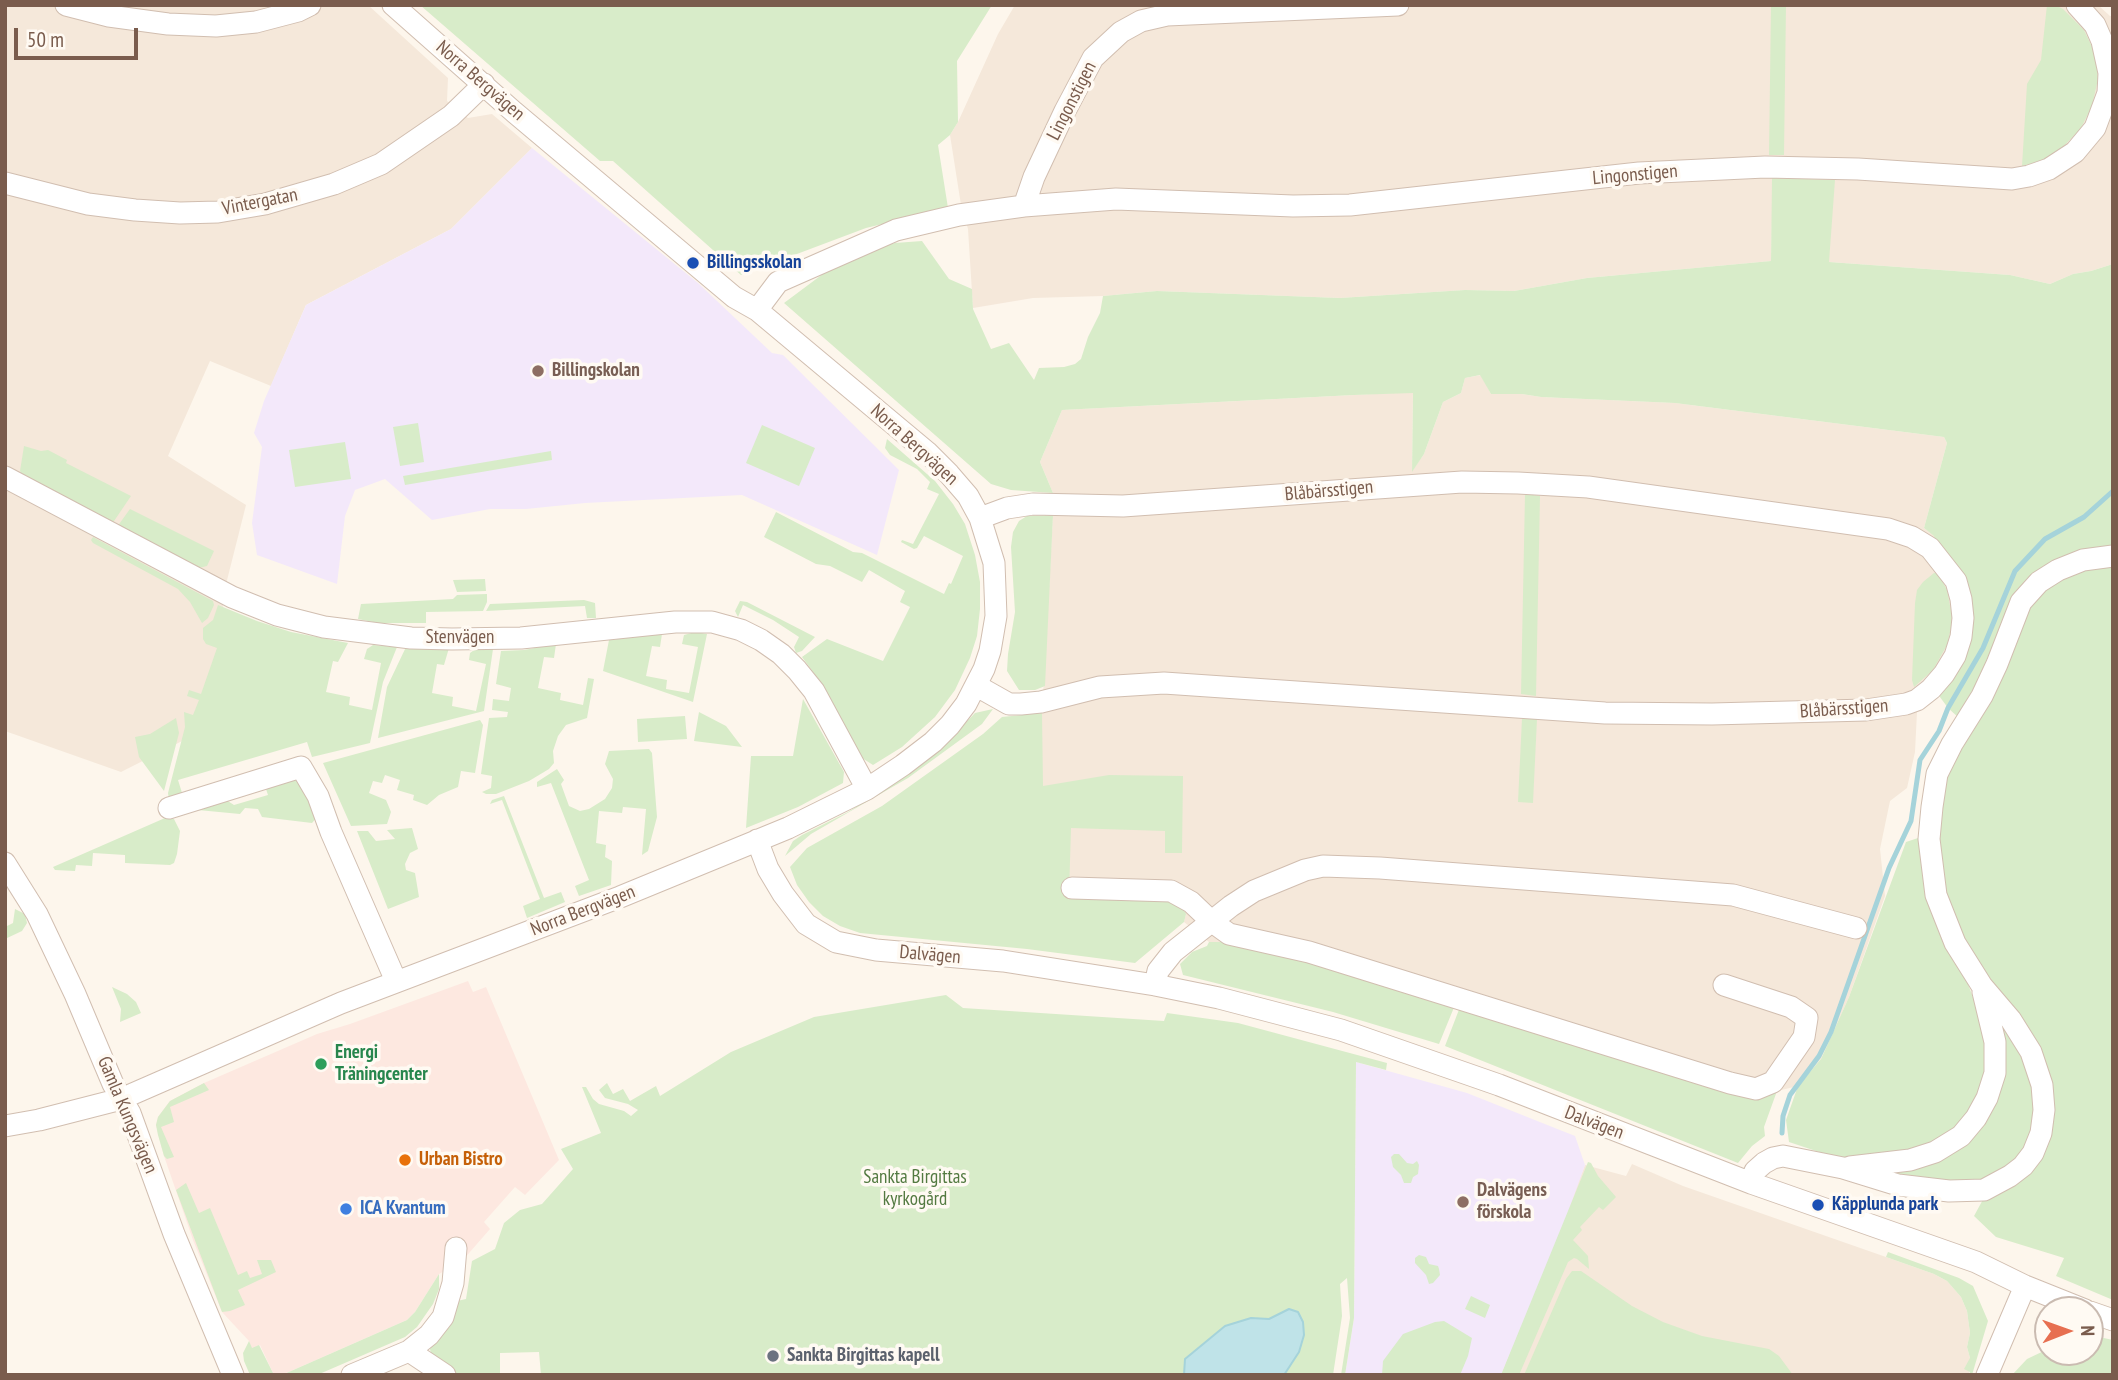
<!DOCTYPE html>
<meta charset="utf-8">
<style>
body{margin:0}
#map{position:relative;width:2118px;height:1380px;overflow:hidden;background:#fdf6ec;font-family:"PT Sans Narrow",sans-serif}
canvas{display:block}
.frame{position:absolute;inset:0;border:7px solid #7a5c4d;pointer-events:none}
.north{position:absolute;left:2034px;top:1296px;width:70px;height:70px;box-sizing:border-box;background:#fffaf3;border:2px solid #cabbb1;border-radius:50%;rotate:89deg;font-size:19px;font-weight:700;line-height:28px;text-align:center;color:#7a5c4d}
.north::after{content:'';display:block;margin:auto;width:24px;height:32px;background:#e76f51;clip-path:polygon(50% 0,100% 100%,50% 72%,0 100%)}
.scale{position:absolute;left:14px;top:28px;width:124px;height:32px;box-sizing:border-box;border:4px solid #7a5c4d;border-top:0;padding-left:9px;font-size:21px;line-height:24px;white-space:nowrap;color:#7a5c4d;-webkit-text-stroke:5px #fffaf3;paint-order:stroke}
</style>
<div id="map">
<canvas width="2118" height="1380"></canvas>
<div class="frame"></div>
<div class="north">N</div>
<div class="scale">50 m</div>
</div>
<script>
const c = document.querySelector('canvas').getContext('2d');
c.lineJoin = 'round';
function fill(path, color) { c.fillStyle = color; c.fill(path, 'evenodd'); }
const shape = rows => new Path2D(rows.map(r => 'M' + r).join(''));
function trace(path, color, width, dash) { c.strokeStyle = color; c.lineWidth = width; c.lineCap = dash ? 'butt' : 'round'; c.setLineDash(dash || []); c.stroke(path); }
function label(font, color, halo, rows, align = 'center') {
  c.font = font + ' "PT Sans Narrow",sans-serif'; c.lineWidth = 7; c.setLineDash([]); c.textBaseline = 'middle'; c.strokeStyle = halo; c.fillStyle = color; for (const [text, x, y, turn = 0] of rows) {
    c.save(); c.translate(x, y); c.rotate((+turn || 0) * Math.PI / 180); c.textAlign = isNaN(turn) ? turn : align; if (halo) c.strokeText(text, 0, 0); c.fillText(text, 0, 0); c.restore();
  }
}
const residential = shape([
 [5,5,368,5,448,78,447,101,468,118,492,114,532,148,451,229,306,305,271,386,210,361,168,456,246,505,222,600,227,628,192,736,121,772,5,731],
 [1015,5,2098,5,2110,16,2113,16,2113,264,2091,271,2073,274,2050,284,2010,275,1829,262,1773,178,1771,261,1587,278,1514,291,1465,290,1340,298,1157,291,1103,296,1033,298,973,308,968,229,961,205,950,135,958,122,998,34],
 [1481,375,1491,394,1522,394,1541,397,1675,403,1944,437,1947,443,1924,528,1935,536,1965,583,1937,693,1917,712,1915,752,1907,788,1890,801,1880,849,1885,896,1849,997,1821,1059,1798,1086,1777,1091,1237,942,1209,942,1184,922,1186,914,1069,895,1042,786,1042,713,1053,515,1053,493,1040,462,1062,410,1413,392,1412,471,1424,454,1443,402,1461,393,1465,378],
 [1632,1164,1683,1186,1886,1257,1934,1274,1947,1281,1961,1297,1967,1311,1970,1333,1967,1347,1970,1358,1969,1375,1501,1375,1585,1165,1626,1176]
]);
const commercial = shape([
 [468,981,473,992,486,987,559,1160,525,1195,515,1187,484,1222,490,1229,463,1260,439,1274,415,1312,407,1320,282,1375,274,1375,260,1345,251,1349,249,1341,222,1312,193,1240,164,1156,156,1125,158,1117,170,1101,204,1083,317,1034,350,1024]
]);
const education = shape([
 [532,148,698,283,772,353,783,355,899,470,877,555,742,495,585,503,526,509,490,509,432,520,385,479,355,490,345,516,337,584,257,555,252,523,262,447,254,433,264,401,306,305,451,229],
 [1356,1062,1467,1093,1575,1136,1585,1165,1558,1240,1501,1375,1345,1375,1354,1318]
]);
const green = shape([
 [420,5,992,5,957,61,958,122,950,135,938,145,948,208,866,228,741,275,613,161,600,161],
 [1771,5,1786,5,1784,155,1769,155],
 [2047,5,2055,5,2063,9,2084,30,2096,55,2098,79,2092,106,2081,128,2063,147,2044,160,2022,166,2027,84,2041,60],
 [1772,178,1835,180,1829,262,2010,275,2050,284,2073,274,2091,271,2113,264,2113,550,2060,557,2011,604,1995,654,1959,718,1948,708,1937,693,1970,634,1934,536,1924,528,1947,443,1944,437,1675,403,1541,397,1522,394,1491,394,1480,375,1465,378,1461,393,1443,402,1424,454,1412,472,1413,393,1354,395,1062,410,1040,462,1053,493,1011,490,991,484,784,303,843,259,895,243,922,241,949,279,972,289,973,309,991,349,1009,343,1034,380,1039,368,1064,367,1075,364,1081,359,1088,337,1100,313,1103,296,1157,291,1340,298,1465,290,1514,291,1587,278,1771,261],
 [418,423,424,462,400,466,393,427],
 [762,425,815,448,799,486,746,463],
 [887,439,935,481,953,504,965,524,975,555,980,582,980,609,977,636,970,658,955,690,935,717,902,747,873,765,862,758,824,687,802,657,827,639,883,661,910,607,900,602,905,591,869,570,862,582,830,566,816,564,764,537,776,512,853,552,862,553,944,594,949,583,951,584,963,556,924,536,917,548,914,549,901,542,902,540,913,544,939,494,927,489,930,482,917,469,890,455,885,448],
 [345,442,351,479,295,487,289,450],
 [24,446,41,451,48,450,67,460,66,463,131,496,112,524,22,475,20,471],
 [551,451,552,460,405,485,403,476],
 [1525,494,1540,496,1536,696,1521,694],
 [130,509,214,551,207,566,199,568,117,527],
 [1053,515,1045,686,1035,690,1019,690,1007,671,1008,654,1015,612,1011,547,1013,532,1019,521,1027,516],
 [93,537,213,601,214,605,208,618,202,623,190,602,178,589,93,543,91,540],
 [2113,562,2113,1300,2056,1276,2064,1258,1996,1237,1974,1216,1986,1194,2016,1181,2051,1112,1985,978,1950,917,1936,837,1943,776,2030,601,2064,574],
 [1934,573,1938,573,1947,590,1952,616,1951,628,1947,645,1933,670,1914,687,1912,680,1915,603,1917,590,1923,582],
 [485,579,486,591,457,592,453,580],
 [487,594,487,602,483,611,426,612,426,623,378,623,358,619,361,604,453,599,457,595],
 [584,600,595,603,596,618,587,618,585,606,486,611,490,604],
 [740,601,747,602,815,637,802,651,796,653,794,647,799,637,773,620,743,605,738,617,735,611],
 [218,605,257,621,291,632,348,643,338,662,333,661,326,692,350,697,349,705,372,710,381,663,364,659,367,649,373,645,397,647,383,682,370,743,312,757,307,742,178,780,183,796,169,800,168,793,185,727,184,712,193,715,199,700,187,696,189,690,201,694,217,648,206,644,203,639,203,628,213,620],
 [695,632,707,634,693,702,603,671,609,640,662,634,660,647,652,646,646,676,667,680,666,689,689,693,698,647,682,644,684,635],
 [556,644,554,658,544,657,538,688,561,693,560,700,583,705,588,678,594,679,587,718,566,725,558,736,553,751,554,763,549,769,529,781,496,794,486,794,482,792,491,788,492,776,481,774,489,718,507,717,508,712,492,710,493,699,509,701,511,688,496,684,501,651,524,650],
 [406,647,449,648,444,665,437,664,432,693,453,697,452,706,476,711,486,664,469,660,470,653,477,648,493,649,484,711,378,738,387,687],
 [803,699,844,772,843,783,798,807,746,828,751,756,793,756],
 [993,709,982,724,908,778,811,834,785,856,793,841,802,835,848,812,907,775,941,748,975,713],
 [699,712,726,726,742,747,694,741],
 [1042,713,1043,786,1109,775,1183,776,1182,853,1165,853,1165,831,1071,828,1069,895,1169,898,1180,904,1186,914,1184,922,1135,963,1027,949,860,933,840,926,823,916,809,902,797,885,790,867,807,848,882,806,983,734,1002,717],
 [685,716,687,739,638,742,637,719],
 [176,718,179,733,164,791,139,757,135,737,150,734],
 [1522,718,1537,719,1533,803,1518,802],
 [480,720,483,725,475,773,461,771,458,787,439,795,427,805,413,800,414,795,397,790,400,780,385,775,382,783,373,781,369,793,386,800,391,812,387,824,351,826,323,763],
 [649,749,652,753,657,817,648,851,642,855,646,809,623,807,622,813,599,811,596,843,606,845,605,857,612,861,611,885,579,896,575,886,589,880,551,783,537,787,537,782,557,769,564,780,561,784,569,806,580,811,589,809,605,799,612,788,613,779,605,764,609,751],
 [294,779,298,781,319,815,312,823,262,817,258,809,245,808,240,814,198,810,223,798,234,805,268,795,266,789],
 [504,796,544,898,561,892,565,902,527,918,523,906,540,899,502,800,490,804,492,800],
 [165,818,174,819,180,831,177,854,174,863,170,865,125,863,125,855,93,853,92,866,76,865,75,871,55,870,53,867],
 [412,828,418,849,410,853,405,864,406,870,415,873,419,897,388,909,357,831,368,831,376,841,395,839,387,830],
 [1924,836,1940,922,1968,984,1988,1038,1985,1087,1960,1130,1916,1152,1848,1158,1822,1153,1789,1142,1786,1120,1798,1086,1821,1059,1849,997,1906,842],
 [15,909,25,914,27,923,22,931,5,939,5,927,13,923],
 [1209,942,1237,942,1291,955,1455,1005,1439,1044,1333,1012,1183,975,1180,964,1192,952,1207,946],
 [112,987,127,994,136,1002,141,1013,120,1022,121,1009],
 [946,995,963,1008,1164,1021,1167,1013,1238,1023,1387,1063,1386,1070,1356,1062,1354,1318,1345,1375,1341,1375,1350,1318,1347,1278,1340,1284,1342,1316,1333,1375,541,1375,539,1352,500,1353,500,1375,458,1375,432,1358,430,1349,432,1344,457,1301,466,1299,472,1261,495,1249,504,1223,520,1210,542,1204,573,1169,561,1149,601,1133,582,1087,586,1087,593,1099,599,1104,624,1111,631,1116,638,1110,628,1104,605,1098,599,1090,607,1083,613,1094,623,1089,630,1101,656,1086,660,1096,731,1052,814,1017],
 [1460,1007,1777,1091,1764,1127,1765,1136,1752,1146,1738,1163,1445,1046],
 [1993,1012,2008,1029,2033,1077,2034,1131,2013,1168,1968,1186,1880,1175,1981,1120],
 [204,1083,209,1090,170,1107,174,1122,161,1127,174,1157,167,1159,164,1156,158,1135,156,1125,158,1117,170,1101],
 [1394,1154,1399,1154,1407,1163,1413,1164,1417,1161,1419,1165,1418,1174,1413,1177,1411,1183,1404,1183,1401,1175,1393,1167,1391,1157],
 [1588,1162,1591,1163,1598,1176,1616,1197,1603,1210,1599,1207,1580,1227,1582,1230,1573,1240,1588,1256,1589,1269,1577,1259,1574,1258,1568,1262,1519,1375,1501,1375],
 [186,1183,199,1213,210,1208,238,1275,247,1271,250,1278,262,1274,257,1260,271,1260,276,1272,238,1290,245,1305,230,1311,222,1312,176,1190],
 [1888,1252,1959,1278,1973,1286,1988,1321,1972,1375,1969,1375,1970,1372,1964,1369,1970,1358,1967,1347,1970,1333,1967,1311,1961,1297,1947,1281,1934,1274,1886,1257],
 [1419,1255,1426,1257,1429,1264,1438,1266,1439,1269,1440,1275,1433,1283,1429,1284,1426,1275,1415,1263,1415,1258],
 [1572,1271,1581,1271,1632,1306,1663,1322,1702,1336,1769,1349,1779,1356,1793,1375,1524,1375,1566,1279],
 [439,1274,439,1289,433,1304,417,1327,405,1337,317,1375,282,1375,407,1320,415,1312],
 [1471,1296,1490,1305,1485,1318,1465,1309],
 [1444,1321,1472,1338,1468,1356,1460,1375,1382,1375,1383,1361,1403,1334,1435,1322],
 [2090,1335,2113,1340,2113,1375,2012,1375,2027,1359,2048,1349,2048,1352,2090,1352],
 [249,1341,252,1348,259,1345,274,1375,250,1375,244,1361,243,1353]
]);
const water = shape([
 [1289,1309,1298,1312,1303,1322,1304,1335,1299,1352,1284,1375,1184,1375,1185,1359,1225,1326,1251,1318,1269,1319,1289,1309]
]);
const stream = shape([
 [1782,1133,1783,1116,1790,1095,1819,1056,1831,1032,1889,868,1911,821,1920,760,1939,731,1948,708,1983,648,2015,571,2045,539,2084,517,2113,491]
]);
const minor = shape([
 [66,5,109,16,168,24,216,26,256,22,298,11,310,5],
 [5,183,88,204,135,210,180,213,218,212,265,204,334,184,381,164,451,116,484,84],
 [1024,206,1034,177,1065,111,1093,58,1121,32,1141,21,1167,15,1398,5],
 [757,310,778,282,896,230,959,215,1024,206,1116,199,1293,206,1350,205,1639,173,1765,167,1858,169,2012,179,2029,176,2049,169,2075,152,2095,128,2108,93,2109,73,2102,41,2095,25,2077,5],
 [5,477,232,597,277,615,324,627,411,638,452,639,521,638,675,622,712,622,741,630,761,640,781,654,797,670,814,691,867,789],
 [977,686,1009,704,1021,704,1041,702,1100,687,1164,683,1605,713,1712,714,1866,710,1906,704,1917,700,1931,689,1944,674,1955,656,1961,637,1963,618,1961,599,1956,581,1930,548,1912,537,1888,529,1588,487,1518,483,1462,482,1123,506,1033,504,1007,508,980,518],
 [169,808,301,767,318,796,331,832,396,981],
 [757,840,768,869,783,894,806,924,836,942,876,950,1003,961,1155,985,1219,998,1341,1030,1499,1085,1751,1183,1976,1262,2025,1286,2085,1310],
 [5,863,37,914,75,994,113,1084,130,1113,174,1234,233,1375],
 [1072,888,1171,891,1191,902,1211,921,1229,934,1309,952,1730,1083,1756,1089,1773,1082,1804,1037,1807,1018,1791,1007,1724,985],
 [1155,985,1158,971,1173,952,1231,906,1254,891,1305,870,1323,866,1380,868,1733,895,1856,928],
 [5,1126,39,1120,121,1099,341,1003,620,897,788,828,867,789,903,765,933,742,950,725,966,704,984,669,990,651,996,616,994,563,980,518,968,496,949,474,927,452,757,310,734,297,514,112,393,5],
 [1850,1167,1910,1160,1935,1152,1961,1136,1976,1118,1987,1098,1995,1073,1995,1042,1983,992],
 [1751,1183,1755,1171,1764,1163,1773,1158,1783,1156,1843,1168,1898,1185,1949,1191,1984,1190,2010,1176,2023,1166,2033,1153,2041,1133,2044,1110,2042,1085,2031,1052,2011,1020,1982,986,1955,943,1936,895,1929,839,1932,807,1937,774,1952,744,1982,696,1997,664,2021,602,2039,582,2058,570,2083,560,2113,556],
 [2090,1312,2113,1320],
 [409,1351,445,1375],
 [352,1375,409,1351,429,1335,443,1317,453,1283,456,1248],
 [1987,1375,2025,1286]
]);
const markers = [
 [693,263,7,"#1a4fb4"],
 [538,371,7,"#8d6e63"],
 [321,1064,7,"#2e9e5b"],
 [405,1160,7,"#e8710a"],
 [1463,1202,7,"#8d6e63"],
 [1818,1205,7,"#1a4fb4"],
 [346,1209,7,"#3f7fe0"],
 [773,1356,7,"#6b7280"]
];
const streetNames = [
 ["Norra Bergvägen",480,81,41],
 ["Lingonstigen",1072,101,-63],
 ["Lingonstigen",1635,175,-5],
 ["Vintergatan",260,202,-11],
 ["Norra Bergvägen",914,445,42],
 ["Blåbärsstigen",1329,491,-5],
 ["Stenvägen",460,638],
 ["Blåbärsstigen",1844,709,-4],
 ["Norra Bergvägen",583,911,-21],
 ["Dalvägen",930,955,5],
 ["Gamla Kungsvägen",127,1115,67],
 ["Dalvägen",1594,1123,21]
];
const transitNames = [
 ["Billingsskolan",707,263],
 ["Käpplunda park",1832,1205]
];
const educationNames = [
 ["Billingskolan",552,371],
 ["Dalvägens",1477,1191],
 ["förskola",1477,1213]
];
const leisureNames = [
 ["Energi",335,1053],
 ["Träningcenter",335,1075]
];
const foodNames = [
 ["Urban Bistro",419,1160]
];
const parkNames = [
 ["Sankta Birgittas",915,1178],
 ["kyrkogård",915,1200]
];
const shopNames = [
 ["ICA Kvantum",360,1209]
];
const worshipNames = [
 ["Sankta Birgittas kapell",787,1356]
];
fill(residential, '#f5e8da');
fill(commercial, '#fde8e0');
fill(education, '#f3e8fa');
fill(green, '#d8ecc9');
fill(water, '#bfe3e8');
trace(water, '#a5d3da', 2);
trace(stream, '#a5d3da', 5);
trace(minor, '#d1beb0', 23);
trace(minor, '#fff', 21);
for (const [x, y, r, color] of markers) { const dot = new Path2D(); dot.arc(x, y, r, 0, 2 * Math.PI); c.fillStyle = color; c.fill(dot); trace(dot, '#fffaf3', 2.5); }
label('19px', '#7a5c4d', '#fffaf3', streetNames);
label('bold 19px', '#164399', '#fffaf3', transitNames, 'left');
label('bold 19px', '#785e54', '#fffaf3', educationNames, 'left');
label('bold 19px', '#27864d', '#fffaf3', leisureNames, 'left');
label('bold 19px', '#c56008', '#fffaf3', foodNames, 'left');
label('19px', '#537a41', '#fffaf3', parkNames);
label('bold 19px', '#366cbe', '#fffaf3', shopNames, 'left');
label('bold 19px', '#5b616d', '#fffaf3', worshipNames, 'left');
</script>
